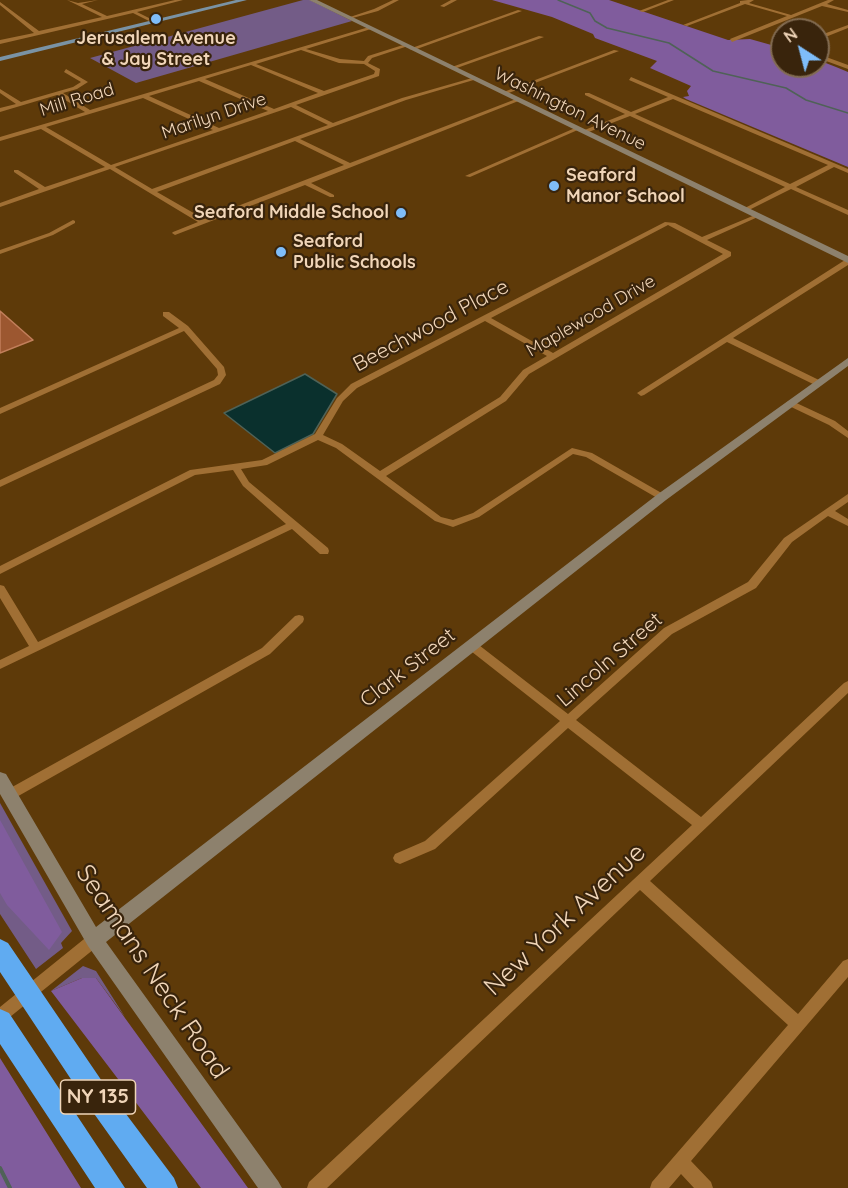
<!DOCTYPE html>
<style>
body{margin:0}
#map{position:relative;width:848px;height:1188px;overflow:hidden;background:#5e3a09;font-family:Quicksand,sans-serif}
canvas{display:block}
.north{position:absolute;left:770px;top:18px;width:60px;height:60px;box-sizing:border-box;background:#39240c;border:2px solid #826b51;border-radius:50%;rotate:324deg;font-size:16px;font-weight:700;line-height:24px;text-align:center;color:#f0d5b8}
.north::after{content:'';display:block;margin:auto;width:21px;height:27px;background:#7fbdf9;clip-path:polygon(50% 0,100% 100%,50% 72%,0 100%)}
</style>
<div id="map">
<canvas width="848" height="1188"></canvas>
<div class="north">N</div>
</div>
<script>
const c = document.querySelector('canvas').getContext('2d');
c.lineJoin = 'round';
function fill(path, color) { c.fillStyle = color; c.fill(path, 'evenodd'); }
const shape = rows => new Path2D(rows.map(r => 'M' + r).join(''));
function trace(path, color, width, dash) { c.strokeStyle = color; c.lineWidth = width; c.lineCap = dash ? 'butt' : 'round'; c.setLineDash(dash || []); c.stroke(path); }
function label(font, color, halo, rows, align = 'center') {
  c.font = font + ' Quicksand,sans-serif'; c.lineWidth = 4.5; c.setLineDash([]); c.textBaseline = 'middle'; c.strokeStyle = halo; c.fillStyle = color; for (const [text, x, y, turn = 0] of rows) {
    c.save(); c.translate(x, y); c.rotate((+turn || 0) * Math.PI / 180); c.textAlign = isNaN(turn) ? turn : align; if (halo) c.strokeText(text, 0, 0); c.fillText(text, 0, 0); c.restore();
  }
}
const green = shape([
 [303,0,310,0,352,21,136,83,90,58],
 [0,803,72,931,61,943,63,948,36,969,0,914],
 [83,966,96,971,125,1017,96,978,82,978,51,991]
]);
const forest = shape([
 [492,0,609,0,728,40,750,39,782,48,782,66,818,66,818,60,836,67,848,72,848,167,686,99,683,97,689,96,687,91,691,86,650,68,657,61,595,38,593,34,552,17],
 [0,820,62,932,49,950,7,905,0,893],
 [82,978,96,978,248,1188,201,1188,51,991],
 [0,1058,81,1188,0,1188]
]);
const water = shape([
 [305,374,337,394,313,434,275,453,224,413,305,374]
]);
const streamFar1 = shape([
 [558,0,590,13,595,21,607,28,669,43,713,71,786,88,806,100,848,113]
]);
const stream = shape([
 [0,1168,10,1188]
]);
const building = shape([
 [0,311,33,340,0,353,0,311]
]);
const street = shape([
 [67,0,78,3,98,0,82,4,107,16,175,0,183,0,137,12,155,21,153,23,133,13,0,44,0,40,34,33,0,5,0,2,39,31,102,17,67,0],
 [393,0,399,0,378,11,349,19,347,18,374,9,393,0],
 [451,0,457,0,444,7,440,6,451,0],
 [668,0,674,0,643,12,639,11,668,0],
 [748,0,754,0,749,3,791,15,828,0,834,0,827,4,848,10,848,12,822,6,732,42,730,39,787,16,745,4,687,26,683,25,740,3,740,1,748,0],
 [518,10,522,11,414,50,409,49,518,10],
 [848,25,848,28,818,40,818,36,848,25],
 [369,27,371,29,306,49,340,59,364,61,368,56,403,45,408,46,372,58,368,63,380,69,379,76,296,105,333,123,402,98,472,78,477,79,406,100,300,139,350,163,516,99,521,100,311,183,334,195,334,197,330,197,305,185,175,235,172,233,173,232,198,222,110,169,0,207,0,203,39,189,14,172,14,170,18,170,45,187,105,167,41,129,0,141,0,137,85,112,57,95,0,112,0,108,16,104,0,93,0,89,21,102,73,87,81,82,64,72,66,69,88,82,77,89,63,93,90,110,369,27],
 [301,50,339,63,364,64,375,71,374,74,324,91,256,64,301,50],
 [251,65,318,93,274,109,205,79,251,65],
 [199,81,268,111,219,128,149,96,199,81],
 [143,98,213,130,111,165,46,127,143,98],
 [291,107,328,125,152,189,115,167,291,107],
 [295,141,344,165,204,219,157,192,295,141],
 [539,36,544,37,454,69,449,68,539,36],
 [614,50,619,51,506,94,501,93,614,50],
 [818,54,848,65,848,69,818,58,818,54],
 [631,77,848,169,848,173,834,167,796,187,848,210,848,215,791,189,747,211,743,211,743,209,785,187,630,116,586,133,582,133,582,131,625,114,585,95,585,93,589,93,631,112,668,97,629,80,631,77],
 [673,99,828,165,790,184,635,114,673,99],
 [575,128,580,129,470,177,465,176,575,128],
 [755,215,760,216,707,240,731,252,731,256,529,374,506,401,386,476,441,517,453,520,473,513,572,448,592,453,665,495,667,497,665,499,659,499,586,457,573,454,479,517,453,527,435,521,336,448,318,440,267,465,241,469,249,482,328,548,329,551,328,554,320,554,292,529,0,669,0,660,29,646,0,598,0,585,4,586,38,642,286,524,243,486,233,470,195,475,0,574,0,566,190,470,262,460,315,434,337,398,351,384,665,222,675,223,702,237,755,215],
 [668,225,723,254,553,353,491,318,668,225],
 [485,321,547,356,523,370,500,397,380,471,342,444,323,435,343,401,357,388,485,321],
 [73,220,75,221,75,223,53,235,0,254,0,250,49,233,73,220],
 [845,260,848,260,848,265,733,338,821,381,821,385,815,385,727,342,644,395,641,396,637,393,845,260],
 [163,312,169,312,188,326,224,367,226,375,220,384,0,487,0,480,214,380,218,375,217,369,184,331,0,414,0,408,179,328,163,316,163,312],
 [790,400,835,421,848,431,848,438,829,425,787,405,786,403,790,400],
 [848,494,848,502,835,511,848,519,848,526,828,516,792,542,756,588,672,634,576,720,701,817,844,683,848,681,848,693,650,881,798,1014,843,961,848,959,848,977,691,1161,711,1182,713,1188,694,1188,681,1174,669,1188,650,1188,652,1182,788,1025,640,890,327,1188,307,1188,309,1182,692,825,568,728,435,849,400,864,395,862,393,858,395,854,425,841,560,721,467,648,465,645,467,642,475,642,568,714,664,628,748,582,784,538,848,494],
 [299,615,303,616,304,619,303,622,270,654,13,799,9,800,5,799,3,795,5,791,262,648,295,616,299,615],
 [94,933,99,935,101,940,99,945,5,1021,0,1023,0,1007,89,935,94,933]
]);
const secondary = shape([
 [309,0,317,0,848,256,848,263,309,0],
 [848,358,848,366,666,500,106,942,278,1181,282,1188,258,1188,88,946,0,794,0,772,6,774,96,927,658,494,848,358]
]);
const primary = shape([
 [236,0,247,0,0,61,0,57,236,0]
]);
const highway = shape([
 [0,939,8,943,108,1090,174,1178,178,1188,147,1188,90,1108,0,972,0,939],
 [0,1009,9,1013,125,1188,95,1188,0,1044,0,1009]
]);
const markers = [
 [156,19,6,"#7fbdf9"],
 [554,186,6,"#7fbdf9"],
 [401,213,6,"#7fbdf9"],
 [281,252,6,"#7fbdf9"]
];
const farPoinames = [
 ["Jerusalem Avenue",156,39,"center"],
 ["& Jay Street",156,60,"center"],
 ["Seaford",566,176],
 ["Manor School",566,197],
 ["Seaford Middle School",389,213,"right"],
 ["Seaford",293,242],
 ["Public Schools",293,263]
];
const farStreetnames = [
 ["Mill Road",77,100,-17],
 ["Washington Avenue",570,109,26],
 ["Marilyn Drive",214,116,-19],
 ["Maplewood Drive",591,316,-30]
];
const shields = [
 [98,1097,75]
];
const shieldNames = [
 ["NY 135",98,1097]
];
const streetNames = [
 ["Beechwood Place",431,326,-28],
 ["Lincoln Street",610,660,-41],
 ["Clark Street",408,668,-38]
];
const nearStreetnames = [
 ["New York Avenue",565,920,-43],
 ["Seamans Neck Road",152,972,56]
];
fill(green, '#735c87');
fill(forest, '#805c9d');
fill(water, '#0a302d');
trace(water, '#4f6257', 1.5);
trace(streamFar1, '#4f6257', 1.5);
trace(stream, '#4f6257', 4);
fill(building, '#9c5730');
trace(building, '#c27f5b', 1.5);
fill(street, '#a06f34');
fill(secondary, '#8d816d');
fill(primary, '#7a93a5');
fill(highway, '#60abf1');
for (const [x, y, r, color] of markers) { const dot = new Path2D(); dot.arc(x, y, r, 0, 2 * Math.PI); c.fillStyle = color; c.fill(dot); trace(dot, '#39240c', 2); }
label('bold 18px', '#f0d5b8', '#39240c', farPoinames, 'left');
label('18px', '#f0d5b8', '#39240c', farStreetnames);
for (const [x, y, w] of shields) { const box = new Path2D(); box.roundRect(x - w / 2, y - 17, w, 34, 4.5); c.fillStyle = '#39240c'; c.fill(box); trace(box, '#f0d5b8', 1.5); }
label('bold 20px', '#f0d5b8', null, shieldNames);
label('21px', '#f0d5b8', '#39240c', streetNames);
label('26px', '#f0d5b8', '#39240c', nearStreetnames);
</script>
